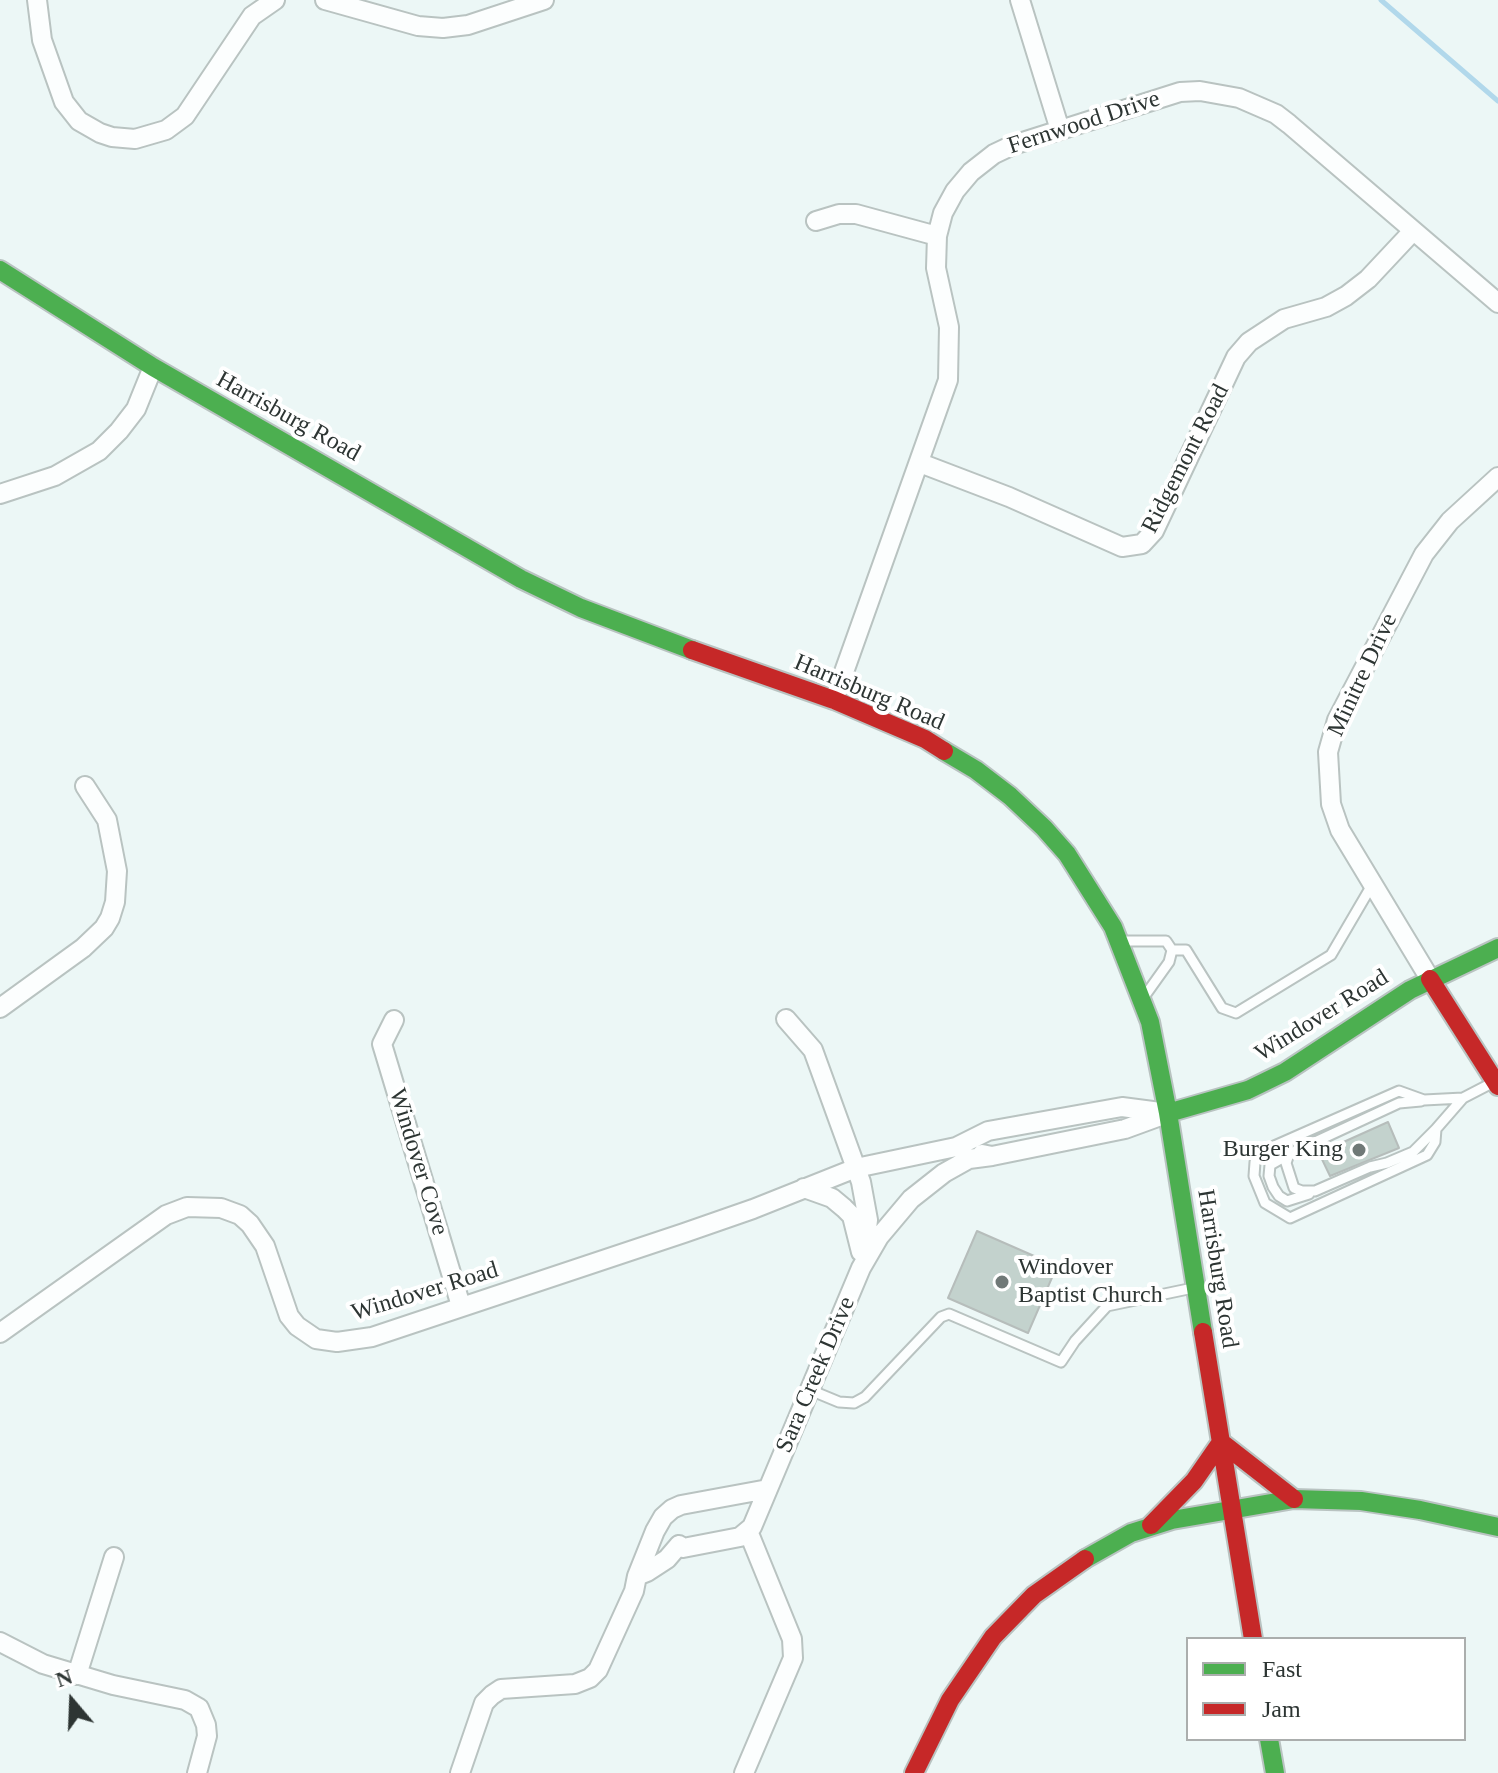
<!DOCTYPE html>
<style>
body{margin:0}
#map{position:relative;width:1498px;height:1773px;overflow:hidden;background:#ecf7f6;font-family:Georgia,serif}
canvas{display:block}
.legend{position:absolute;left:1186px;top:1637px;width:280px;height:104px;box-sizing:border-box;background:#fff;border:2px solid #abaead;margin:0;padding:10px 14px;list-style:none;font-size:24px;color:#2d3533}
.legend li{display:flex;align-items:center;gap:16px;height:40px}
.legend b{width:40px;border:2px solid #abaead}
.north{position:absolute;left:32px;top:1661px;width:80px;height:80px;-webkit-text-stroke:6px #fff;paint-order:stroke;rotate:341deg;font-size:22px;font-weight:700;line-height:32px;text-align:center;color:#2d3533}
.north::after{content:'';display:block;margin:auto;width:28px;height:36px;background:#2d3533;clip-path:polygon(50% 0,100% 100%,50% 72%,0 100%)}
</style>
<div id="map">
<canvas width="1498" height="1773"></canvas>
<ul class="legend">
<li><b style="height:10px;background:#4caf50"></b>Fast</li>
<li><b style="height:10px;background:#c62828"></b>Jam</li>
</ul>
<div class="north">N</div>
</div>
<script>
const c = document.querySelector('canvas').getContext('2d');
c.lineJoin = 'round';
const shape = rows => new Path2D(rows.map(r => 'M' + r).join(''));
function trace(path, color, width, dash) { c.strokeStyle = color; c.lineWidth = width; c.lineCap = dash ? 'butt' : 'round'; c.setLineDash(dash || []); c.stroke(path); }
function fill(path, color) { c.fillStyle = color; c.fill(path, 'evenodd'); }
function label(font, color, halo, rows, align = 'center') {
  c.font = font + ' Georgia,serif'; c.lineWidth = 8; c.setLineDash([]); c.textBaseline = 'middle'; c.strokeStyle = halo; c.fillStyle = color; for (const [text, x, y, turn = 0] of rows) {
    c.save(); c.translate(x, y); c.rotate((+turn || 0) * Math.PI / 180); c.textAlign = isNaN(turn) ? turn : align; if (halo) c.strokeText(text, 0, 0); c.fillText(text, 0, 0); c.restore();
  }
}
const stream = shape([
 [1381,0,1498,101]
]);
const building = shape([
 [1388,1122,1399,1148,1330,1176,1319,1153,1388,1122],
 [977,1231,1057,1266,1028,1333,948,1298,977,1231]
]);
const lane = shape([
 [1122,941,1166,941,1172,950,1169,962,1144,997],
 [1172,950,1186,950,1222,1008,1236,1013,1331,955,1372,885],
 [1463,1098,1424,1100,1399,1091,1265,1150,1255,1162,1254,1176,1265,1203,1290,1218,1427,1155,1435,1142,1436,1129,1463,1098,1492,1083],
 [1421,1101,1399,1103,1289,1154,1286,1163,1294,1188,1302,1191,1315,1191,1370,1167,1387,1163,1413,1152,1436,1129],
 [1289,1154,1270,1165,1269,1176,1273,1187,1279,1196,1287,1201,1309,1194],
 [810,1390,839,1402,854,1403,865,1397,941,1317,949,1314,1061,1362,1075,1341,1107,1306,1193,1288]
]);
const street = shape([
 [37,0,42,40,64,102,79,121,100,133,112,137,135,139,166,130,185,116,252,16,275,0],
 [325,0,418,26,443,28,468,25,544,0],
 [1020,0,1060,130],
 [816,221,839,214,856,214,937,236],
 [920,463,1009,497,1122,547,1142,544,1154,531,1236,357,1249,342,1284,319,1326,307,1346,296,1368,279,1413,231],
 [0,494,55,476,99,451,119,431,136,409,153,367],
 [834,700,948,380,949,327,936,268,937,236,943,213,955,191,971,172,994,154,1013,145,1180,92,1200,91,1239,98,1276,114,1289,124,1498,303],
 [1430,979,1340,830,1331,804,1328,752,1337,720,1424,554,1450,521,1498,477],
 [0,1008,83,948,104,928,110,918,115,902,117,871,107,820,85,786],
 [786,1019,813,1050,861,1182,868,1220,864,1255],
 [394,1020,382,1044,461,1306],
 [982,1154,992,1156,1125,1129,1166,1114],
 [804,1188,832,1198,844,1208,852,1216,861,1252],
 [0,1333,166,1215,187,1207,221,1208,240,1215,250,1224,265,1246,289,1316,297,1326,316,1339,337,1342,372,1337,684,1233,753,1209,856,1168,956,1147,988,1131,1122,1107,1168,1113],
 [679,1545,683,1548,740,1537,752,1527,861,1268,879,1237,911,1199,944,1173,969,1159,992,1156],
 [637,1576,655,1531,663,1517,672,1509,681,1505,768,1489],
 [0,1642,43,1664,113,1685,185,1700,199,1708,206,1725,207,1736,197,1773],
 [77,1675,114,1557],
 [460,1773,484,1703,492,1695,501,1689,575,1684,590,1678,598,1670,634,1591,637,1576,647,1572,667,1559,679,1545],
 [744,1773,793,1658,792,1639,748,1531]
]);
const fast = shape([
 [0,270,153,367,521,579,581,608,692,650],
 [944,751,976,770,1010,796,1044,828,1067,854,1113,927,1150,1022,1168,1113,1203,1332],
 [1168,1113,1248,1090,1285,1072,1410,990,1498,948],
 [1085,1559,1131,1533,1172,1520,1294,1499,1361,1501,1420,1510,1498,1527],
 [1269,1739,1275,1773]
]);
const jam = shape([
 [692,650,834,700,925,739,944,751],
 [1430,979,1498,1086],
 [1203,1332,1253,1639],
 [1151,1525,1194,1481,1221,1442,1294,1499],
 [914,1773,950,1700,993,1637,1034,1595,1085,1559]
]);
const markers = [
 [1359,1150,8,"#707977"],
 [1002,1282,8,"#707977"]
];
const streetNames = [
 ["Fernwood Drive",1084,123,-18],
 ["Harrisburg Road",288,417,29],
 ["Ridgemont Road",1186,459,-63],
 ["Minitre Drive",1363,675,-65],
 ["Harrisburg Road",869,693,23],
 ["Windover Road",1322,1016,-32],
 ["Windover Cove",418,1162,73],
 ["Harrisburg Road",1217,1269,81],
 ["Windover Road",425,1292,-17],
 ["Sara Creek Drive",816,1375,-67]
];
const poiNames = [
 ["Burger King",1343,1150],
 ["Windover",1018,1268,"left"],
 ["Baptist Church",1018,1296,"left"]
];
trace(stream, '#b1d8eb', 5);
fill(building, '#c3d2cd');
trace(building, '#b6bdbb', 2);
trace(lane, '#b9c3c1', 13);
trace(street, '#b9c3c1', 22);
trace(fast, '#b9c3c1', 22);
trace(jam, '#b9c3c1', 22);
trace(lane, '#fcfefe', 9);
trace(street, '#fcfefe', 18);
trace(fast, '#4caf50', 18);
trace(jam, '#c62828', 18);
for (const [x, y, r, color] of markers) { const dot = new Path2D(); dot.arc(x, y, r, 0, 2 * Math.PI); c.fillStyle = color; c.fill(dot); trace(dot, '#fff', 3); }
label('24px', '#2d3533', '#fff', streetNames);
label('24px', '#2d3533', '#fff', poiNames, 'right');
</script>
